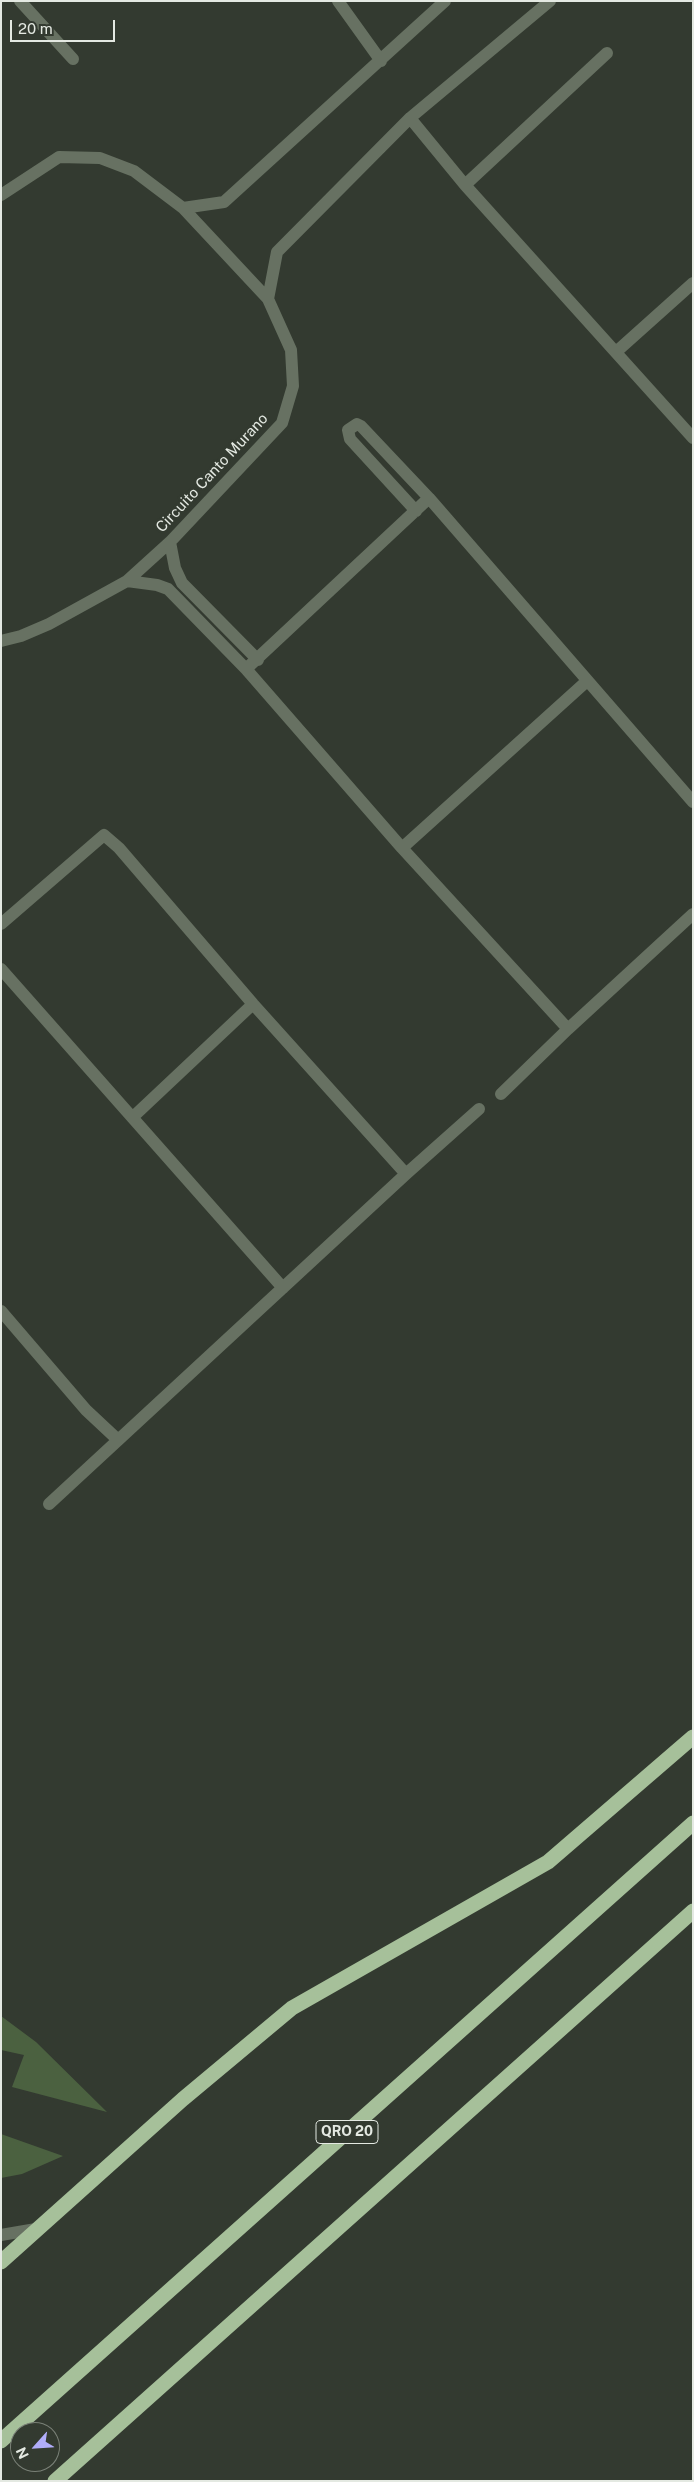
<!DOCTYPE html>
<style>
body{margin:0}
#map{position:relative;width:694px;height:2482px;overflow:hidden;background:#333a30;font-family:"Public Sans",sans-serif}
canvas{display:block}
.frame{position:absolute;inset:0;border:2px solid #e4e9e2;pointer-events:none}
.north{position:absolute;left:10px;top:2422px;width:50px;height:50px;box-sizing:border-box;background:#333a30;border:1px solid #7a8077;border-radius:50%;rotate:244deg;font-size:14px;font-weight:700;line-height:20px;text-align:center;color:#e4e9e2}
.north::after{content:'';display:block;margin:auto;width:18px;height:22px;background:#b1adfa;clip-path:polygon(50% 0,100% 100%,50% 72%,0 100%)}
.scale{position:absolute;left:10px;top:20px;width:105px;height:22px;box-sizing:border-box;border:2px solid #e4e9e2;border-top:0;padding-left:6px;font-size:15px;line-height:18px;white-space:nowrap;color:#e4e9e2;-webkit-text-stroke:4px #333a30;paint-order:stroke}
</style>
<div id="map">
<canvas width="694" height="2482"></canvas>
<div class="frame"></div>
<div class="north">N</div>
<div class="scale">20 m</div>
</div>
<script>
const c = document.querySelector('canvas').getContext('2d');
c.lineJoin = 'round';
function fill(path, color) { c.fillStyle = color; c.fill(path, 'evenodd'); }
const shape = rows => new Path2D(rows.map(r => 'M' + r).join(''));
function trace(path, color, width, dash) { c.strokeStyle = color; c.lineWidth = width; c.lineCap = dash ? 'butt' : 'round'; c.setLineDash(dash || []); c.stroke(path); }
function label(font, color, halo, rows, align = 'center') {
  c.font = font + ' "Public Sans",sans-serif'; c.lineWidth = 5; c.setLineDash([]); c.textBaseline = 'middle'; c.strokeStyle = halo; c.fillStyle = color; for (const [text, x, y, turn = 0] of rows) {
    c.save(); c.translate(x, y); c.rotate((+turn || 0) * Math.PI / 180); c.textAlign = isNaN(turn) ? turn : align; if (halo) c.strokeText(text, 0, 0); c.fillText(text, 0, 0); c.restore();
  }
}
const green = shape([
 [1,2016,36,2042,107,2112,12,2087,24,2055,1,2050],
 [1,2134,63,2156,22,2174,1,2178]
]);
const street = shape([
 [20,1,73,59],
 [338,1,381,61],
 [410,118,465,185,693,438],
 [465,185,607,53],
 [1,195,59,157,100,158,134,171,183,208,268,299,291,350,293,386,282,423,170,542,127,581,49,624,21,636,1,641],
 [183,208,224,202,445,1],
 [268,299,277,252,410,118,550,1],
 [616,352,693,283],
 [416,511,350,439,348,430,357,424,361,426,429,498,693,802],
 [170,542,175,568,182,583,258,660],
 [127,581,157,585,168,589,246,669,402,848,568,1029],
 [246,669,429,498],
 [402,848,587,681],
 [1,924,104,835,119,848,253,1004,406,1174],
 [1,969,283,1288],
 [501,1094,568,1029,693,914],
 [134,1116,253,1004],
 [1,1311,86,1410,117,1439],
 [49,1504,406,1174,479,1109],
 [1,2235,36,2229]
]);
const highway = shape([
 [1,2262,183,2099,292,2008,548,1862,693,1737],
 [1,2441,693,1823],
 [55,2481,693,1911]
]);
const shields = [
 [347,2132,62]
];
const shieldNames = [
 ["QRO 20",347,2132]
];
const streetNames = [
 ["Circuito Canto Murano",212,473,-47]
];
fill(green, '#4b6140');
trace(street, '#677162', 12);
trace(highway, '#a6c09a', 15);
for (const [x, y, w] of shields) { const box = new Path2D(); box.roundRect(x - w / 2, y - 11.5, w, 23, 4); c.fillStyle = '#333a30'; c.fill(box); trace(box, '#e4e9e2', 1); }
label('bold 14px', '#e4e9e2', null, shieldNames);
label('15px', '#e4e9e2', '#333a30', streetNames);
</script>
